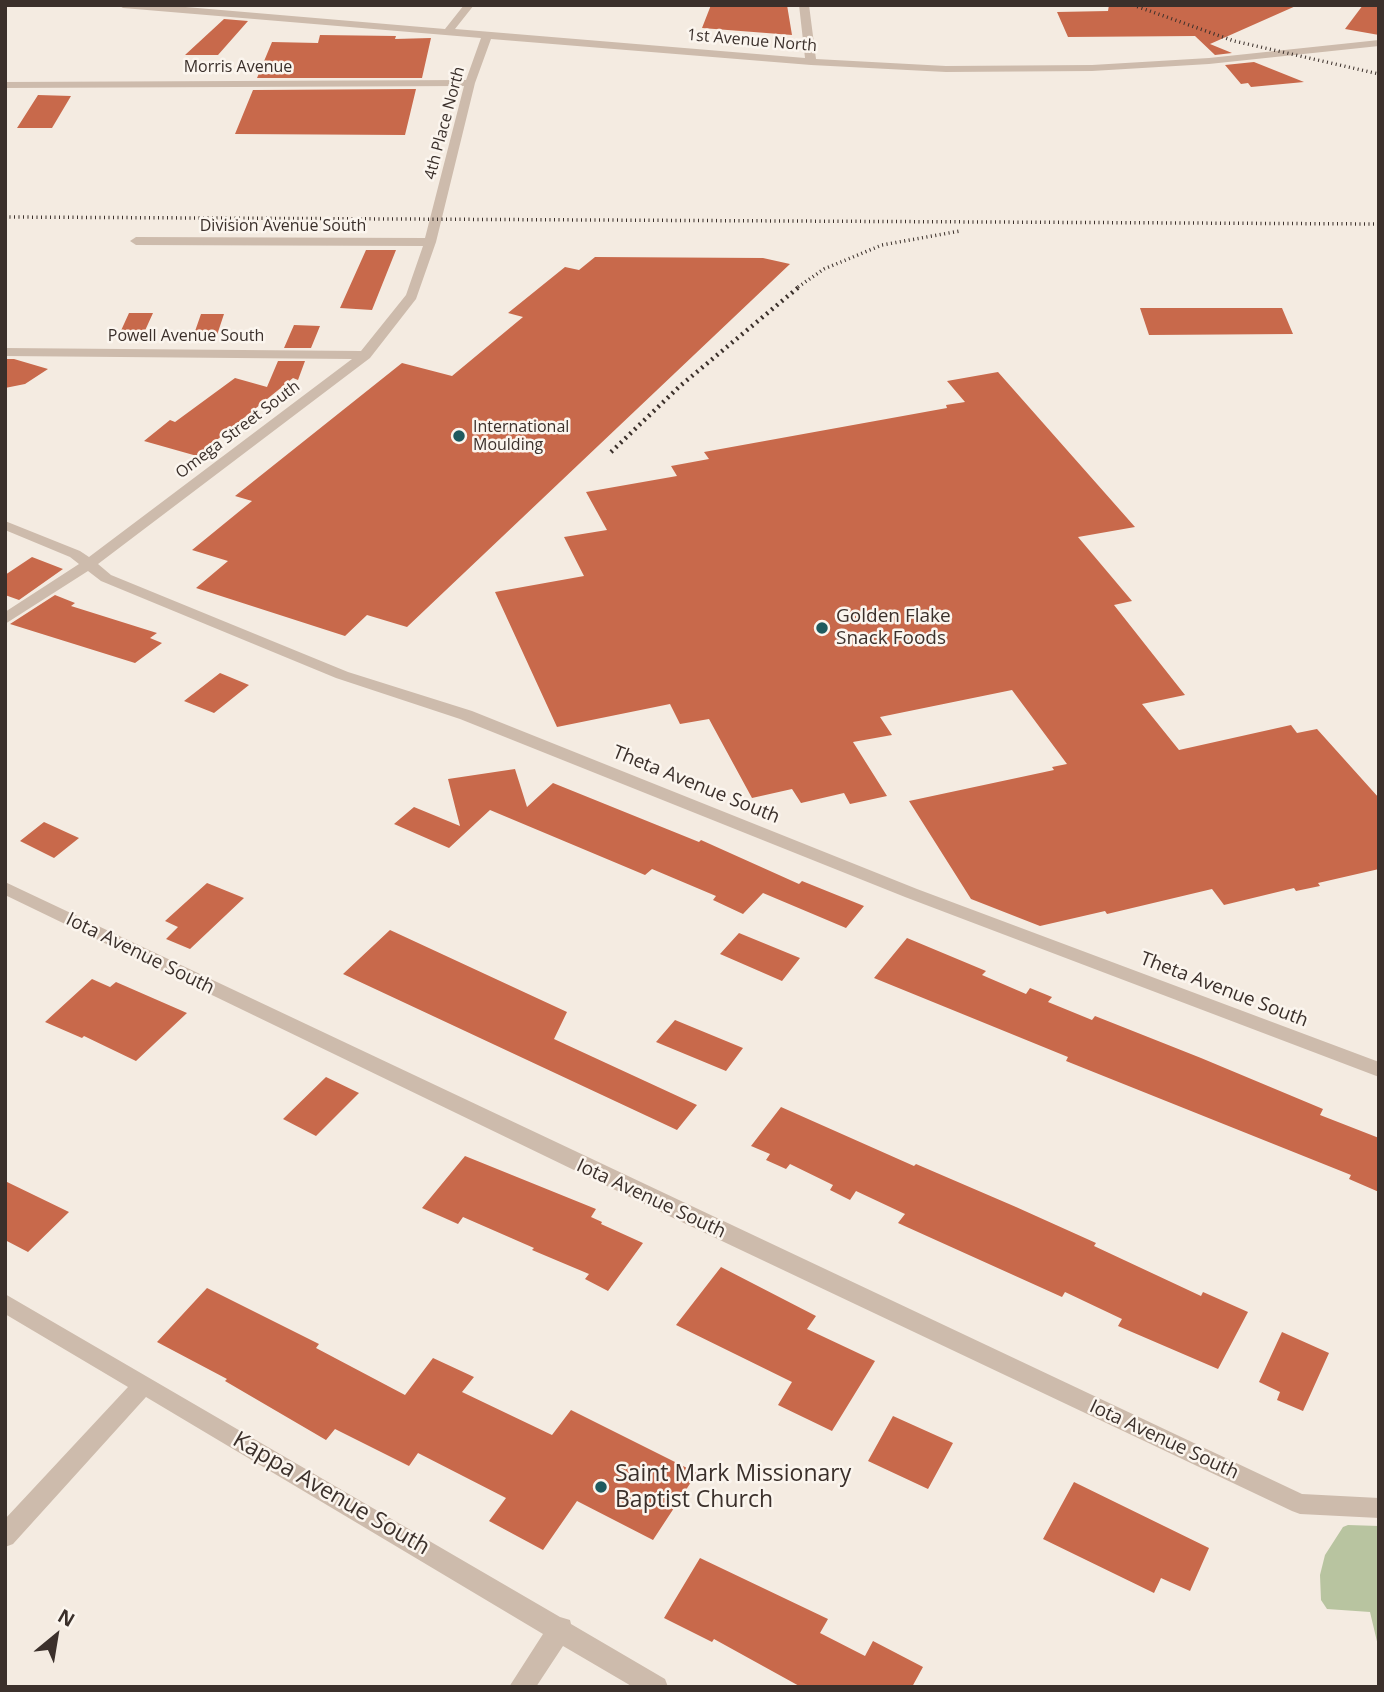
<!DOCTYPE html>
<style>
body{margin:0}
#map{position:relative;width:1384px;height:1692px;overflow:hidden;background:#f4ebe1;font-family:"Open Sans",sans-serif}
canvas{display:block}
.frame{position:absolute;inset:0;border:7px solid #3b302b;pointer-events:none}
.north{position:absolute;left:21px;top:1601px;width:70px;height:70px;-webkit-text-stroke:5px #fbf5ee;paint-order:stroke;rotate:30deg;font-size:19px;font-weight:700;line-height:28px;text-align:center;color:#3b302b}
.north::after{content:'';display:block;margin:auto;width:24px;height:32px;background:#3b302b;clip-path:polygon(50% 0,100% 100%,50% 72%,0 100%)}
</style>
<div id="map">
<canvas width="1384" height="1692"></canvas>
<div class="frame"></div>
<div class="north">N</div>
</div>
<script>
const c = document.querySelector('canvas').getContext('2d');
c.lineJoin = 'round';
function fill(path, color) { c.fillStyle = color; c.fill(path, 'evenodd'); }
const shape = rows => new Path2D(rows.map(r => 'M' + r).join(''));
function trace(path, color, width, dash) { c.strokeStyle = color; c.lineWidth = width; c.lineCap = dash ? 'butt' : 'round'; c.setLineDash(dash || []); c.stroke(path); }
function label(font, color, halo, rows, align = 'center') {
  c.font = font + ' "Open Sans",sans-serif'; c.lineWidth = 5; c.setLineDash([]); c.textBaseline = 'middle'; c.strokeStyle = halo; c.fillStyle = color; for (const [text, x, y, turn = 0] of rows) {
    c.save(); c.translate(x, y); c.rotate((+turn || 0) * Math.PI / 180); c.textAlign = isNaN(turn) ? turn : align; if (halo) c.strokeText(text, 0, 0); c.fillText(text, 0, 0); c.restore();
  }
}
const green = shape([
 [1348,1525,1379,1526,1379,1650,1370,1612,1327,1609,1321,1600,1320,1575,1325,1555,1343,1527]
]);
const building = shape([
 [711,5,787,5,792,35,702,28],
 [1109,5,1298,5,1210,44,1232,53,1215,55,1195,36,1068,37,1057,12,1108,11],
 [1363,5,1379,5,1379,35,1345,29],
 [224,19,248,21,218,55,185,55],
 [320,35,396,36,395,39,431,38,422,78,257,78,272,42,318,43],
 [1254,62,1304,82,1251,87,1248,83,1241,84,1225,65],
 [416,89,405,135,235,134,253,90],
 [38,95,71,96,52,128,17,128],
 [366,250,396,250,372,310,340,308],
 [595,257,763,258,790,264,407,627,367,615,345,636,196,588,228,561,192,550,252,501,235,496,402,363,452,376,523,317,508,313,565,267,579,270],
 [1140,308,1282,308,1293,334,1149,335],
 [129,313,153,313,143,335,119,335],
 [201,314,224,314,216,338,193,337],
 [294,325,320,326,311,348,284,348],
 [5,359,14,359,48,369,25,384,5,388],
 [278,361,305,361,298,380,293,378,197,456,144,441,170,420,175,422,235,378,267,387],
 [998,372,1135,527,1078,537,1132,601,1114,605,1185,695,1142,704,1179,750,1291,725,1297,733,1317,729,1379,798,1379,869,1318,883,1320,886,1296,891,1294,888,1224,905,1212,889,1107,914,1105,911,1040,926,971,899,909,801,1054,770,1052,767,1067,764,1012,690,880,717,892,735,853,742,887,796,850,804,844,793,801,803,792,789,752,798,709,719,680,724,670,704,557,727,495,592,584,576,564,537,607,530,586,492,677,476,671,466,709,459,704,452,947,408,946,405,965,402,947,381],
 [32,557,63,569,19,600,5,595,5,575],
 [55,595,75,603,71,606,157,633,150,638,162,643,135,663,10,624],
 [220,673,249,685,214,713,184,701],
 [515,769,527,807,553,783,699,842,701,840,799,884,802,881,864,906,846,928,763,893,743,914,713,900,716,896,652,869,645,875,490,810,449,848,394,824,414,807,460,826,448,779],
 [44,822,79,838,54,858,20,841],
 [207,883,244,898,190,949,166,939,178,927,165,921],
 [390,930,567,1012,554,1039,697,1105,677,1130,343,974],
 [739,933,800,958,782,981,720,954],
 [907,938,986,971,982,975,1026,994,1030,988,1052,997,1048,1002,1092,1020,1095,1016,1201,1058,1323,1109,1320,1115,1379,1138,1379,1192,1349,1179,1351,1175,1066,1061,1068,1057,874,978],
 [92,979,110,987,116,982,187,1013,136,1061,84,1036,82,1038,45,1022],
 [675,1020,743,1048,726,1071,656,1042],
 [326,1077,359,1093,316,1136,283,1119],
 [781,1107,914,1166,916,1164,1016,1207,1096,1243,1094,1246,1201,1296,1203,1292,1248,1312,1218,1369,1118,1326,1122,1319,1065,1292,1062,1297,898,1223,905,1214,856,1191,850,1200,830,1190,833,1185,790,1164,786,1169,766,1160,770,1154,751,1146],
 [465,1156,596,1209,591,1217,602,1222,601,1224,643,1243,608,1291,585,1279,589,1274,532,1250,534,1248,463,1217,458,1224,422,1208],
 [5,1181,69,1212,28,1252,5,1240],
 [721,1267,816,1316,807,1329,875,1361,832,1431,778,1405,792,1382,676,1325],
 [207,1288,319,1344,316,1348,405,1395,433,1358,474,1377,462,1392,552,1435,571,1410,697,1473,653,1540,577,1501,543,1550,489,1521,506,1498,418,1453,409,1466,335,1429,326,1440,225,1381,227,1379,157,1342],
 [1282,1332,1329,1353,1303,1411,1277,1400,1280,1392,1259,1382],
 [893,1416,953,1443,928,1489,868,1461],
 [1074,1482,1209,1548,1190,1591,1161,1578,1154,1593,1043,1539],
 [700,1558,828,1619,820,1633,865,1656,873,1641,923,1667,912,1687,801,1687,714,1639,712,1642,664,1618]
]);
const minor = shape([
 [118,5,162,5,445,29,464,5,474,5,455,29,805,58,799,5,809,5,816,59,946,66,1092,65,1209,58,1379,40,1379,46,1209,64,1092,71,946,72,811,65,491,39,475,83,436,242,416,299,370,358,98,564,111,575,348,672,472,711,917,889,1379,1062,1379,1077,905,897,460,719,336,678,101,581,88,571,5,624,5,612,79,564,70,557,5,530,5,521,80,551,89,557,352,359,5,356,5,348,361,351,406,295,423,246,136,245,130,241,136,237,425,238,464,86,5,88,5,82,466,80,481,38,123,8,118,5],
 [5,882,1302,1494,1379,1498,1379,1518,1300,1514,1292,1511,667,1215,5,895,5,882],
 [5,1294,560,1617,570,1620,571,1624,665,1679,668,1687,633,1687,563,1646,536,1687,509,1687,543,1634,146,1397,13,1544,5,1547,5,1519,128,1387,5,1314,5,1294]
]);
const railFar1 = shape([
 [1133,5,1234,41,1379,74],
 [5,217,1379,224],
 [798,287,824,269,882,245,960,231]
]);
const rail = shape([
 [611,452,680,386,800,286]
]);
const markers = [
 [459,436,7,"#1f5a5e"],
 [822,628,7,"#1f5a5e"],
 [601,1487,7,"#1f5a5e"]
];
const farStreetnames = [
 ["1st Avenue North",752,41,5],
 ["Morris Avenue",238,67],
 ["4th Place North",445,123,-75],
 ["Division Avenue South",283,226],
 ["Powell Avenue South",186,336],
 ["Omega Street South",238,430,-37]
];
const farPoinames = [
 ["International",473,427],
 ["Moulding",473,445]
];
const poiNames = [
 ["Golden Flake",836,617],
 ["Snack Foods",836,639]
];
const streetNames = [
 ["Theta Avenue South",696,785,22],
 ["Iota Avenue South",140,954,26],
 ["Theta Avenue South",1224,990,21],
 ["Iota Avenue South",651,1199,25],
 ["Iota Avenue South",1164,1440,25]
];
const nearPoinames = [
 ["Saint Mark Missionary",615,1474],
 ["Baptist Church",615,1500]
];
const nearStreetnames = [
 ["Kappa Avenue South",331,1494,30]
];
fill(green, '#b8c4a0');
fill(building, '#c8694b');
fill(minor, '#cdbbac');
trace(railFar1, '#3b302b', 3.5, [1, 3.5]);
trace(rail, '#3b302b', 4.5, [2, 4.5]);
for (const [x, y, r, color] of markers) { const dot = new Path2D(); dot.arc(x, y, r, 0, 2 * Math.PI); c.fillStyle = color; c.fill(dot); trace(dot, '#fbf5ee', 2.5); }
label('16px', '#3b302b', '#fbf5ee', farStreetnames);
label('16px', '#3b302b', '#fbf5ee', farPoinames, 'left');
label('19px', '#3b302b', '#fbf5ee', poiNames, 'left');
label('19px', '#3b302b', '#fbf5ee', streetNames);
label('23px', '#3b302b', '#fbf5ee', nearPoinames, 'left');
label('23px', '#3b302b', '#fbf5ee', nearStreetnames);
</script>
